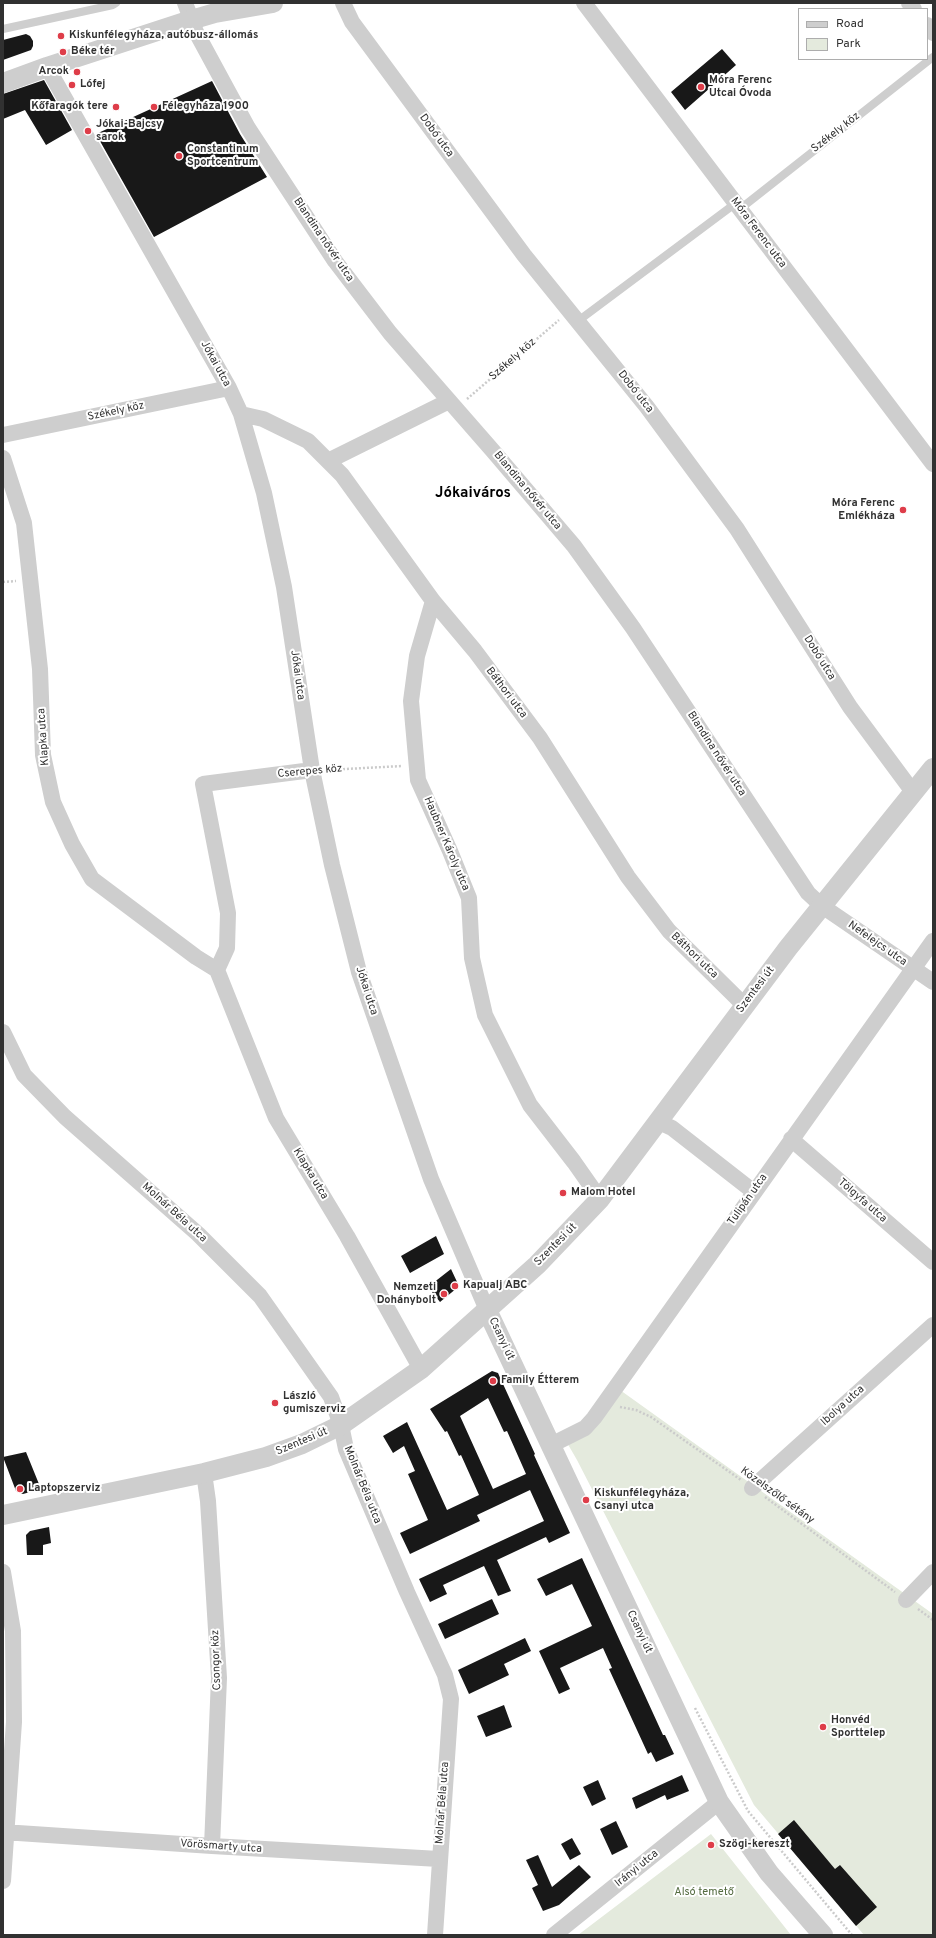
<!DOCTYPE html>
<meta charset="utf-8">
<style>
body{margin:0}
#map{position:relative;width:936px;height:1938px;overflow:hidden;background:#fff;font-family:Overpass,sans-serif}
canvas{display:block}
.frame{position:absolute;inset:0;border:4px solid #313131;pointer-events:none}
.legend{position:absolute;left:798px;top:8px;width:130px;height:52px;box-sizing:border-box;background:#fff;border:1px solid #adadad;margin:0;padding:5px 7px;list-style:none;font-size:12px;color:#313131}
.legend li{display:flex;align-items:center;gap:8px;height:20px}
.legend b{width:20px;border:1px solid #adadad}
</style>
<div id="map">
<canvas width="936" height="1938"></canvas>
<div class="frame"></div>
<ul class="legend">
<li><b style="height:5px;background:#cecece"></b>Road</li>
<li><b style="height:11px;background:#e4eadd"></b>Park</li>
</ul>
</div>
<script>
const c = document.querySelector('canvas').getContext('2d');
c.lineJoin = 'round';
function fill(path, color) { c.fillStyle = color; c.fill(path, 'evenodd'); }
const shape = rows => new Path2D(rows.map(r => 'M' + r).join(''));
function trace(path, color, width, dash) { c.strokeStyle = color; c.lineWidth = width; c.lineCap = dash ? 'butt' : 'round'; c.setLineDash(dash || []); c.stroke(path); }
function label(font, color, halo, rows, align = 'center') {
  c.font = font + ' Overpass,sans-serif'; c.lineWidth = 4; c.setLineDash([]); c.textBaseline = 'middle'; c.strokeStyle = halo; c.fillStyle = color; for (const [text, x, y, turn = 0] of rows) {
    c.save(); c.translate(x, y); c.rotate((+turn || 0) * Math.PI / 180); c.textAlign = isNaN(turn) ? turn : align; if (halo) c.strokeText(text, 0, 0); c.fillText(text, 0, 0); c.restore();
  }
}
const green = shape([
 [613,1385,933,1614,933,1935,864,1935,754,1805,577,1460,562,1434,583,1424],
 [711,1834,791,1935,578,1935]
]);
const building = shape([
 [26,34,30,36,33,41,33,46,31,50,3,60,3,40],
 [722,49,736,65,685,110,671,92],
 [44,80,72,130,46,145,25,110,3,119,3,94],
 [212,81,240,134,267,177,154,237,96,134],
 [436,1236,444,1254,410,1273,401,1256],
 [451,1269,458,1284,457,1288,440,1302,428,1287],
 [492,1371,498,1373,535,1454,534,1455,570,1533,549,1543,546,1537,497,1560,511,1591,498,1596,484,1566,443,1585,447,1594,430,1602,419,1579,544,1521,530,1490,477,1515,480,1521,410,1554,400,1533,428,1520,408,1474,415,1471,404,1446,393,1453,383,1436,407,1422,447,1510,479,1495,461,1455,459,1456,447,1431,445,1432,430,1409],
 [488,1398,504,1432,507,1431,526,1474,493,1489,460,1416],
 [26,1452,41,1489,23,1494,16,1491,3,1457],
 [49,1527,51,1543,43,1545,43,1555,27,1555,26,1535,30,1531],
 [582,1558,663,1735,665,1735,674,1754,656,1762,651,1752,648,1754,609,1669,612,1668,603,1648,560,1668,570,1689,559,1694,539,1651,592,1626,572,1584,546,1596,537,1579],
 [492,1599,499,1614,445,1639,438,1624],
 [525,1638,531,1651,504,1664,509,1675,469,1694,458,1670],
 [504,1705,512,1727,486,1737,477,1716],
 [682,1775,689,1791,667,1800,665,1795,636,1809,632,1798],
 [598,1780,606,1799,592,1806,583,1787],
 [794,1820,835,1869,840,1865,877,1907,856,1926,778,1834],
 [616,1821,628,1847,612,1855,600,1829],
 [572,1838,581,1854,570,1860,561,1844],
 [538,1855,552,1887,579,1865,591,1877,559,1905,543,1911,532,1888,538,1885,526,1860]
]);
const path = shape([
 [467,399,559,320],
 [3,582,16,581],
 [327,770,402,766],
 [620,1407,636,1410,651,1417,741,1480],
 [765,1497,895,1592],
 [918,1609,933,1620],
 [695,1708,748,1811,852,1935]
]);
const service = shape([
 [3,29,113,5,116,3],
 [740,209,933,57],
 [578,321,736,203]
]);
const minor = shape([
 [185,3,196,32,248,128,335,261,390,333,493,451,574,546,633,628,808,893,822,906,933,982],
 [343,3,352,22,524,255,647,407,737,529,850,707,913,792],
 [584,3,933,464],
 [909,3,914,9],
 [927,25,933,33],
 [47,67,229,388,241,414,264,493,284,587,312,770,332,865,359,972,431,1179,487,1310],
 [241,414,263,419,308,441,342,475,433,601,475,651,540,738,628,877,669,931,744,1005],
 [3,435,229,388],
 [3,458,24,523,40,669,43,755,53,802,72,844,92,879,196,957,217,970,276,1118,347,1236,421,1369],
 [328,461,449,401],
 [433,601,417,656,411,701,418,780,450,851,469,898,472,958,485,1015,530,1105,574,1162,600,1199],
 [217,970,227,948,228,913,203,784,312,770],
 [3,1032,24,1075,65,1117,198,1234,260,1296,331,1397,341,1425,346,1449,407,1592,445,1675,451,1699,435,1935],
 [659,1122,672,1128,754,1192],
 [791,1139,933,1262],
 [551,1445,585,1428,594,1418,933,941],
 [204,1473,208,1501,219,1678,212,1846],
 [752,1488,933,1325],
 [3,1572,13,1631,14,1722,3,1881],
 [906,1600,933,1572],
 [3,1832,212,1846,439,1859],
 [554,1935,719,1802]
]);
const tertiary = shape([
 [3,83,47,67,191,20,215,13,273,3],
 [487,1310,719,1802,769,1873,823,1935],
 [3,1515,204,1473,266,1457,302,1444,341,1425,421,1369,537,1265,600,1199,788,948,933,768]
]);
const markers = [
 [61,36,4,"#de3d49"],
 [63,52,4,"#de3d49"],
 [77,72,4,"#de3d49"],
 [72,85,4,"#de3d49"],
 [701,87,4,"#de3d49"],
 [116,107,4,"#de3d49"],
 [154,107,4,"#de3d49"],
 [88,131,4,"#de3d49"],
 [179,156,4,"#de3d49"],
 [903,510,4,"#de3d49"],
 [563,1193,4,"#de3d49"],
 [455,1286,4,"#de3d49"],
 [444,1294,4,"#de3d49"],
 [493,1381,4,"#de3d49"],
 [275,1403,4,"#de3d49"],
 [20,1489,4,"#de3d49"],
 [586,1500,4,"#de3d49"],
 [823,1727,4,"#de3d49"],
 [711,1845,4,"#de3d49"]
];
const poiNames = [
 ["Kiskunfélegyháza, autóbusz-állomás",69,36],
 ["Béke tér",71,52],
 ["Arcok",69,72,"right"],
 ["Móra Ferenc",709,81],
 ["Utcai Óvoda",709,94],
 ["Lófej",80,85],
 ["Kőfaragók tere",108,107,"right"],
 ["Félegyháza 1900",162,107],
 ["Jókai-Bajcsy",96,125],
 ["sarok",96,138],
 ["Constantinum",187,150],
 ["Sportcentrum",187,163],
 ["Móra Ferenc",895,504,"right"],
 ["Emlékháza",895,517,"right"],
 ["Malom Hotel",571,1193],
 ["Kapualj ABC",463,1286],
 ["Nemzeti",436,1288,"right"],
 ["Dohánybolt",436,1301,"right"],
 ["Family Étterem",501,1381],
 ["László",283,1397],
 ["gumiszerviz",283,1410],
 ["Laptopszerviz",28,1489],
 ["Kiskunfélegyháza,",594,1494],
 ["Csanyi utca",594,1507],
 ["Honvéd",831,1721],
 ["Sporttelep",831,1734],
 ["Szögi-kereszt",719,1845]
];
const streetNames = [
 ["Székely köz",836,133,-38],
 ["Dobó utca",436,136,54],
 ["Móra Ferenc utca",758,233,53],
 ["Blandina nővér utca",323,240,56],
 ["Székely köz",513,360,-41],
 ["Jókai utca",215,364,61],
 ["Dobó utca",635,392,52],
 ["Székely köz",116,412,-12],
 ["Blandina nővér utca",527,491,50],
 ["Dobó utca",819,658,58],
 ["Jókai utca",297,675,82],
 ["Báthori utca",506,693,53],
 ["Klapka utca",44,737,-94],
 ["Blandina nővér utca",716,754,57],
 ["Cserepes köz",310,772,-5],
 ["Haubner Károly utca",446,844,67],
 ["Nefelejcs utca",877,944,35],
 ["Báthori utca",694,956,44],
 ["Szentesi út",756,990,-53],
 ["Jókai utca",366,991,72],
 ["Klapka utca",310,1174,59],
 ["Tulipán utca",748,1200,-55],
 ["Tölgyfa utca",862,1201,41],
 ["Molnár Béla utca",174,1213,42],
 ["Szentesi út",556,1245,-45],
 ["Csanyi út",501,1339,65],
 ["Ibolya utca",843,1406,-42],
 ["Szentesi út",302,1442,-23],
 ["Molnár Béla utca",362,1485,68],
 ["Közelszőlő sétány",777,1496,36],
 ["Csanyi út",639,1632,65],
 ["Csongor köz",217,1660,-92],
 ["Molnár Béla utca",443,1803,-86],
 ["Vörösmarty utca",221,1847,4],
 ["Irányi utca",637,1869,-39]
];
const parkNames = [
 ["Alsó temető",704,1893]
];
const districtNames = [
 ["Jókaiváros",473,494]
];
fill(green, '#e4eadd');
fill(building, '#181818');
trace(path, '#cbcbcb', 2.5, [2, 2]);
trace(service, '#cecece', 8);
trace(minor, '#cecece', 16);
trace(tertiary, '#cecece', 20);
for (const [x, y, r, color] of markers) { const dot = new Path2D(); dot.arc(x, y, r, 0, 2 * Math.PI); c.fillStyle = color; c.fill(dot); trace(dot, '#fff', 1.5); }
label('bold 11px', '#313131', '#fff', poiNames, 'left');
label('11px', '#313131', '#fff', streetNames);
label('11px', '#546b40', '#fff', parkNames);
label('bold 15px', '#000', '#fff', districtNames);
</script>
